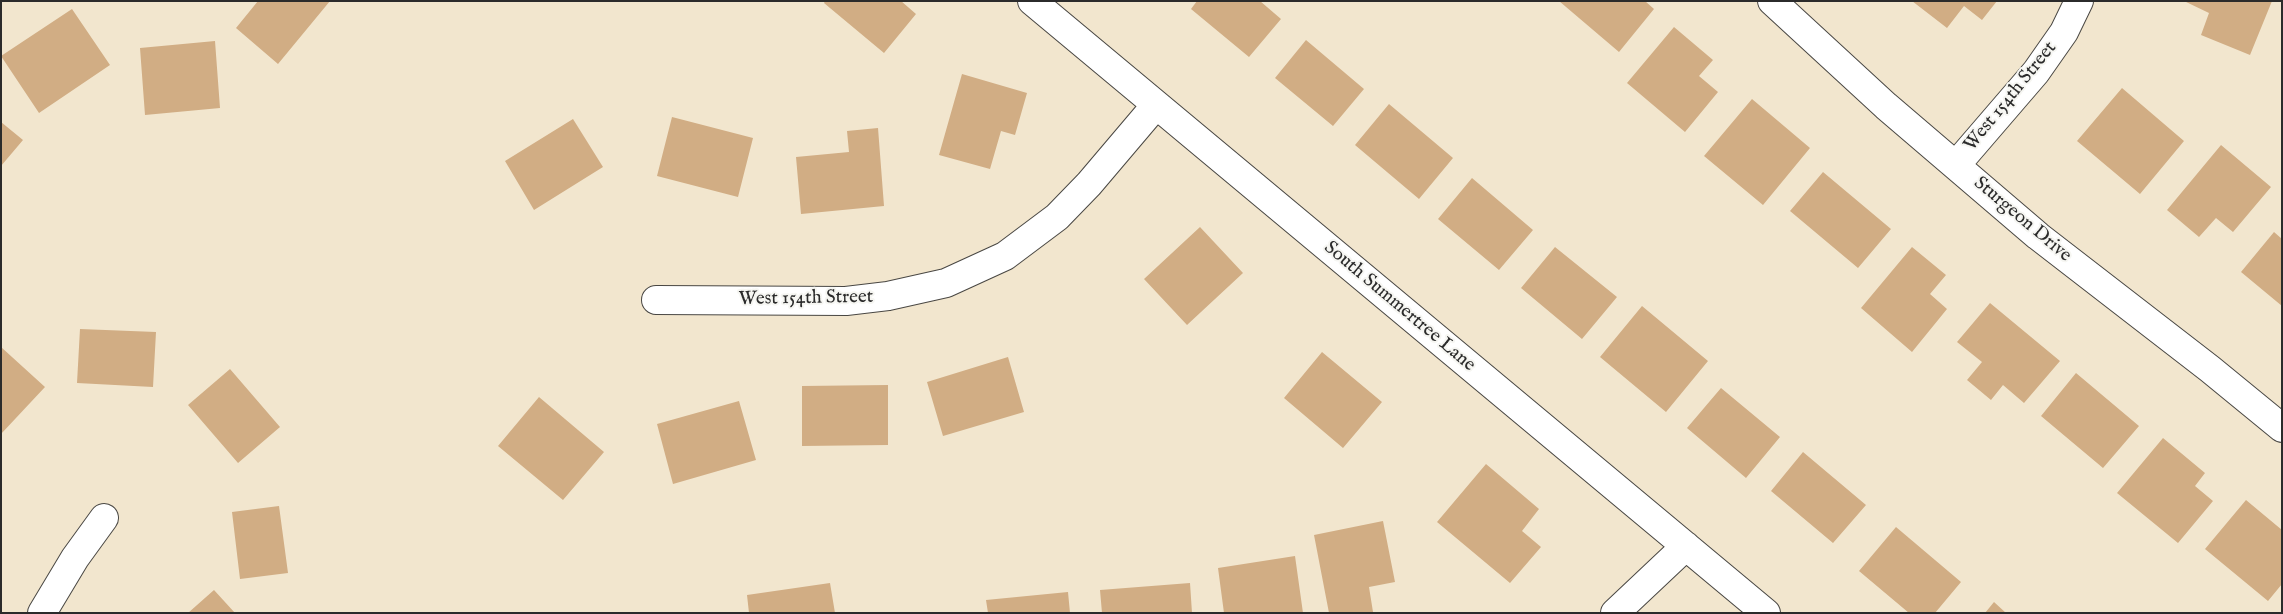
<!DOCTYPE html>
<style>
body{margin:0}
#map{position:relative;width:2283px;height:614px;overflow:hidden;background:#f2e6ce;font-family:"IM FELL English",serif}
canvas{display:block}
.frame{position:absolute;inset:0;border:2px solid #2b2b2b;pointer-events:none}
</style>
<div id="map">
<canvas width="2283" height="614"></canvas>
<div class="frame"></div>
</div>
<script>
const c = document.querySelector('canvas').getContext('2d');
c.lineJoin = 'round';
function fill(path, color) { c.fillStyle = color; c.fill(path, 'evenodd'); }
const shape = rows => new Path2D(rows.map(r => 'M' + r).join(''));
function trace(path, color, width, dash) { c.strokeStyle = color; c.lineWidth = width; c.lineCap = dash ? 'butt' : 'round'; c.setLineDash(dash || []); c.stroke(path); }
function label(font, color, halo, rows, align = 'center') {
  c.font = font + ' "IM FELL English",serif'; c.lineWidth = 4; c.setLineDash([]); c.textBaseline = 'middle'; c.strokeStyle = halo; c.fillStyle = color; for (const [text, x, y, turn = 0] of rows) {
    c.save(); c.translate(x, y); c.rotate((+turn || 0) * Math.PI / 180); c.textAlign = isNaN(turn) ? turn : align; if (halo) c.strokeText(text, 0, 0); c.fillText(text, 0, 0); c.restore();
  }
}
const building = shape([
 [258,1,330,1,278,64,236,28],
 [825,1,901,1,916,14,884,53,824,3],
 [1197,1,1260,1,1281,19,1249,57,1191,9],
 [1559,1,1645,1,1654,9,1619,52],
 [1912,1,1997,1,1982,20,1964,6,1947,28],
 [2184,1,2272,1,2250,55,2201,35,2209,13],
 [72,9,110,65,39,113,1,56],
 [1674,27,1713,60,1699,76,1718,92,1685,132,1627,83],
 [1306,40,1364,89,1333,126,1275,78],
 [215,41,220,108,145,115,140,48],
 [962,74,1027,93,1015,135,1001,131,990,169,939,155],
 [2122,88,2184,141,2140,194,2077,141],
 [1752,99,1810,148,1763,205,1704,156],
 [1389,104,1453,158,1419,199,1355,145],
 [672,117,753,138,738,197,657,176],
 [573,119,603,167,534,210,505,161],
 [1,122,23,140,1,166],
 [878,128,884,206,801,214,796,157,849,152,847,131],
 [2221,145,2271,187,2233,232,2216,218,2199,237,2167,210],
 [1823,172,1891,229,1858,268,1790,211],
 [1472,178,1533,230,1499,270,1438,219],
 [1200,227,1243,273,1187,325,1144,279],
 [2274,232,2282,239,2282,306,2241,272],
 [1555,247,1617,297,1582,339,1521,288],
 [1912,247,1946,275,1930,294,1947,309,1912,352,1861,308],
 [1990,303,2060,361,2024,403,2003,385,1991,400,1967,380,1982,362,1957,342],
 [1642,306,1708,361,1666,412,1600,357],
 [80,329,156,332,153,387,77,383],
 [1,347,45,387,1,434],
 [1322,352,1382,402,1343,448,1284,398],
 [1008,357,1024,412,943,436,927,382],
 [230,369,280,427,238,463,188,405],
 [2076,373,2139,426,2103,468,2041,416],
 [888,385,888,445,802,446,802,386],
 [1721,388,1780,437,1746,478,1687,428],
 [539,397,604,452,563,500,498,446],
 [739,401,756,460,673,484,657,424],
 [2163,438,2205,473,2195,486,2213,501,2178,543,2117,493],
 [1803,452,1866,505,1833,543,1771,491],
 [1486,464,1539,509,1522,531,1541,547,1510,583,1437,522],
 [2246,500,2282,530,2282,584,2268,601,2205,549],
 [279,506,288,573,240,579,232,512],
 [1383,521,1395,582,1369,587,1373,612,1329,613,1314,535],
 [1896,527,1961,582,1935,613,1909,613,1859,571],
 [1295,556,1303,613,1224,613,1218,568],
 [830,583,835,613,749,613,747,595],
 [1190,583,1192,613,1102,613,1100,590],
 [214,590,235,613,188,613],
 [1068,592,1070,613,988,613,986,600],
 [1994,602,2006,613,1985,613]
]);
const minor = shape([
 [1032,1,1766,613],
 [1772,1,1886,106,2038,236,2210,369,2282,428],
 [1956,165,2036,72,2064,32,2079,1],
 [656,300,846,301,888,296,946,283,1005,256,1057,217,1089,184,1156,105],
 [42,613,75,558,104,518],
 [1615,613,1686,546]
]);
const streetNames = [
 ["West 154th Street",2011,97,-51],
 ["Sturgeon Drive",2022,220,40],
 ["West 154th Street",806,299,-1],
 ["South Summertree Lane",1399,307,40]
];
fill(building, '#d1ad84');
trace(minor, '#494743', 30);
trace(minor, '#fff', 28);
label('19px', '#2b2b2b', '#f6f6f2', streetNames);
</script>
